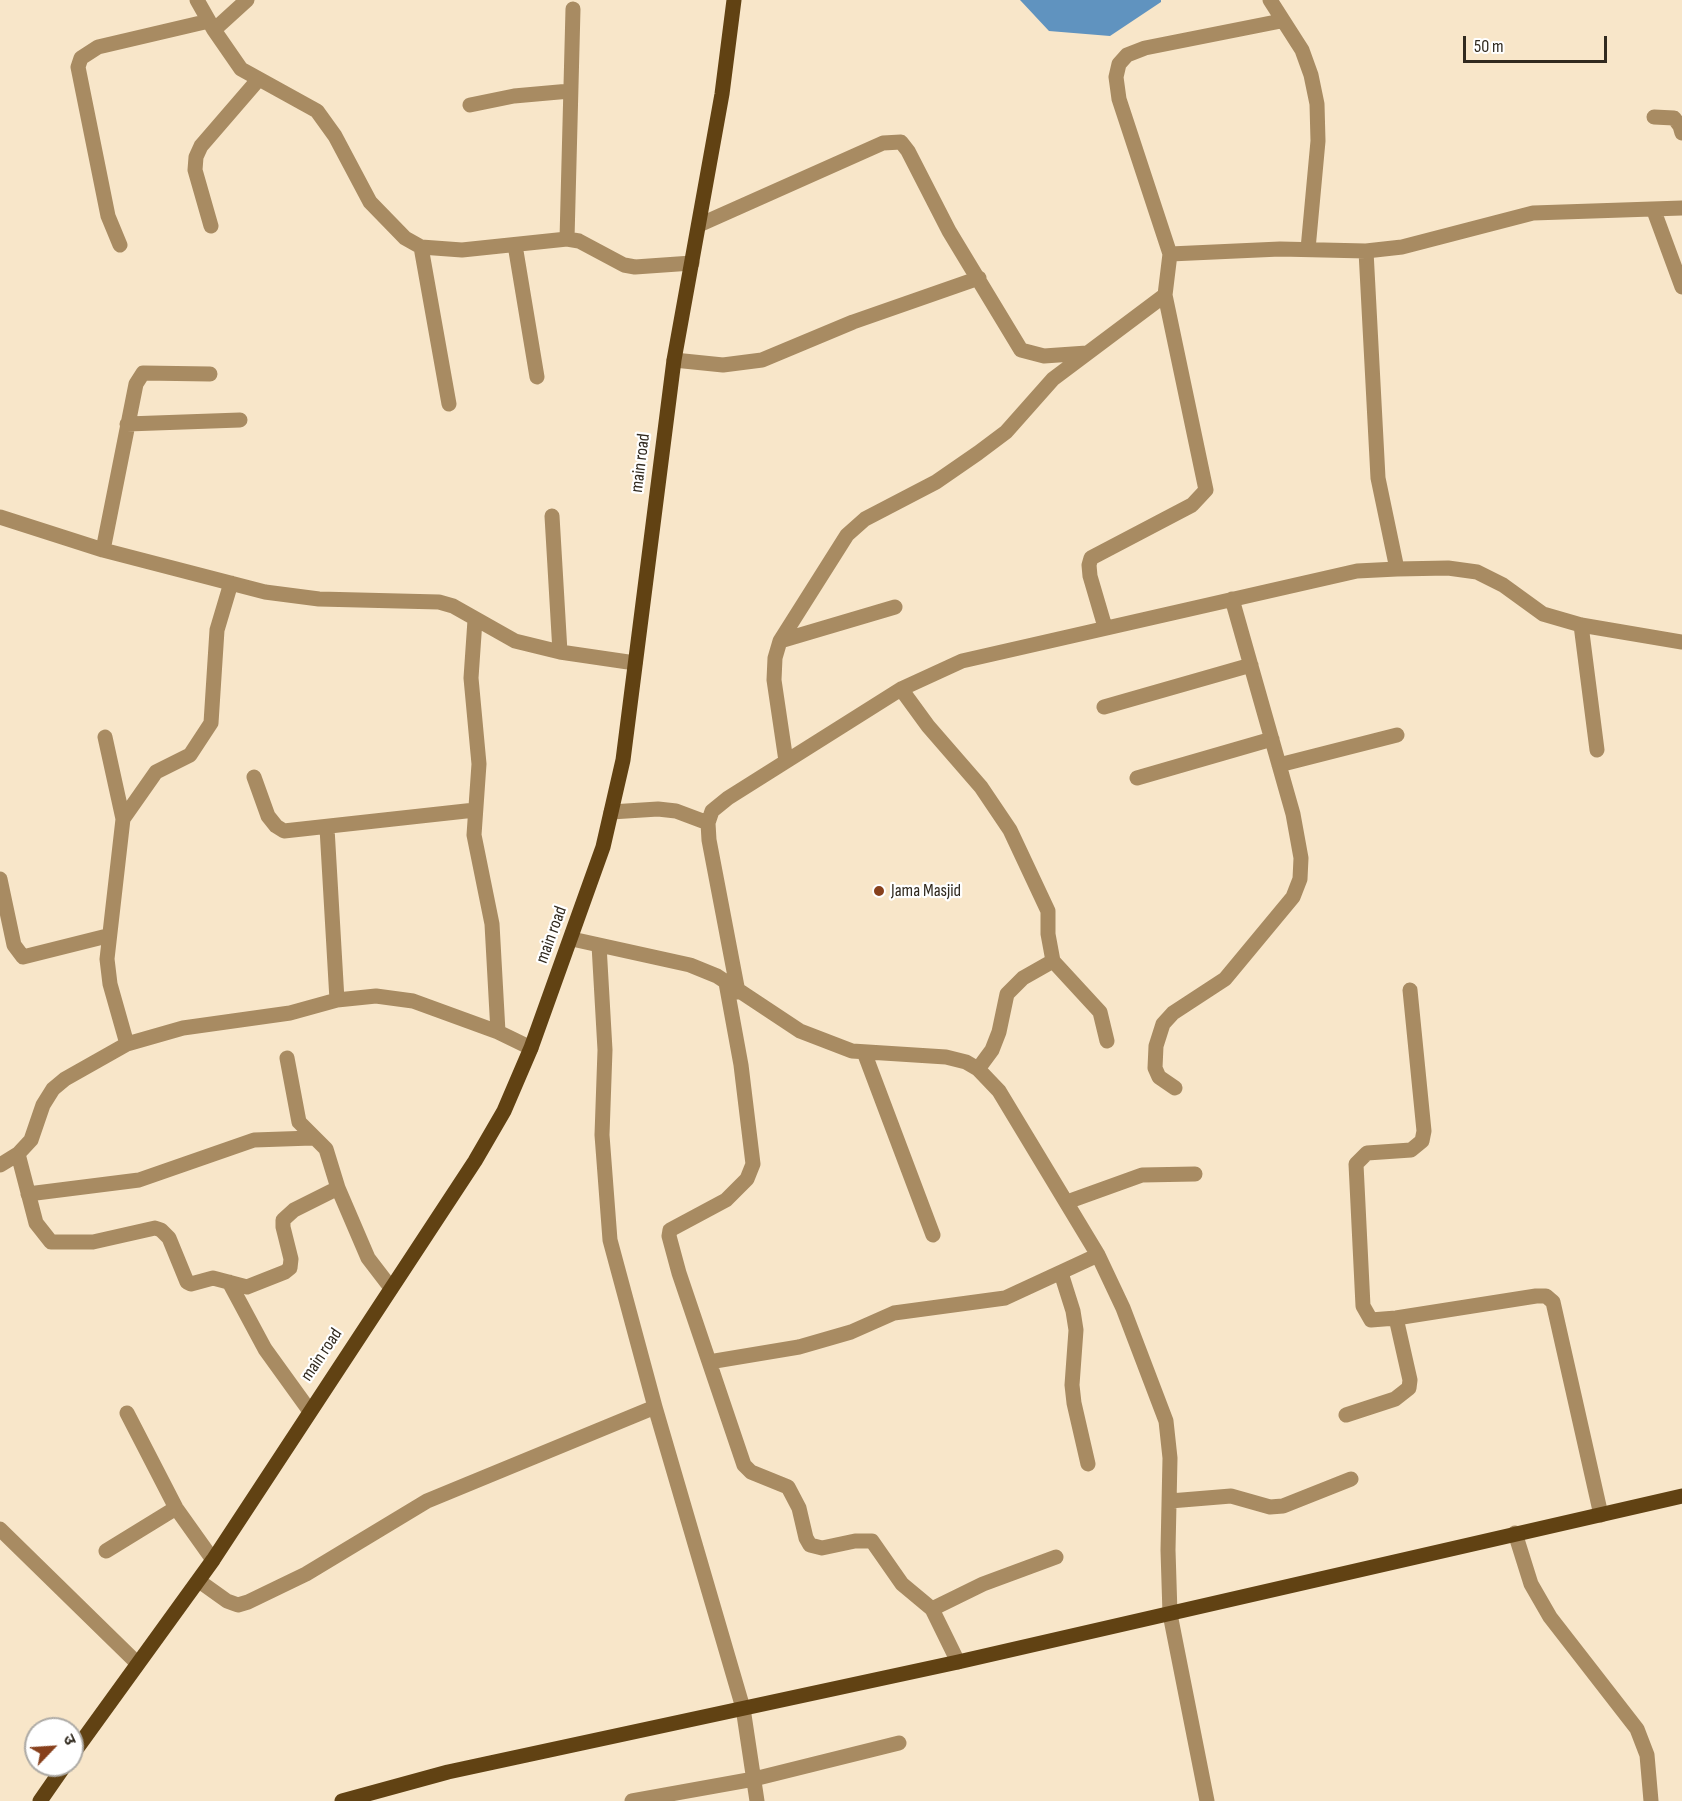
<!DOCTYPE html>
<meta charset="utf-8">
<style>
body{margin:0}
#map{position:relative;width:1682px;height:1801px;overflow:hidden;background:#f8e6c9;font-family:"Sofia Sans Condensed","Noto Sans Devanagari",sans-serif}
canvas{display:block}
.north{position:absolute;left:24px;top:1717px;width:60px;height:60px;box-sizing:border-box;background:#fff;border:2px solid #adaaa5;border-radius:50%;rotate:65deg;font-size:16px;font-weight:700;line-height:24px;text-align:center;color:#312a1f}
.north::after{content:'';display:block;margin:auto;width:21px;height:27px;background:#87401c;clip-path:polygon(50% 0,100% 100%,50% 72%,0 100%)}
.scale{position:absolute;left:1463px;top:36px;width:144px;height:27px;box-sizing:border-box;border:3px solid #312a1f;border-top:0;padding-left:8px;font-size:18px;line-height:21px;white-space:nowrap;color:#312a1f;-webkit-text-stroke:4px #fff;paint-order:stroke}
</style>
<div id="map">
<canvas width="1682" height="1801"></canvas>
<div class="north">उ</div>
<div class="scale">50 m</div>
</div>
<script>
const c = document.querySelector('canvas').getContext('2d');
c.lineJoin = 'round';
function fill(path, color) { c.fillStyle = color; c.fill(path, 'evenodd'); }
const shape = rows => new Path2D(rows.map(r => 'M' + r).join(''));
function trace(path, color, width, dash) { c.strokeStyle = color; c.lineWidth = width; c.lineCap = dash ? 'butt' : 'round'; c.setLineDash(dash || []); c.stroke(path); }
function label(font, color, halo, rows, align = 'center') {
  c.font = font + ' "Sofia Sans Condensed",sans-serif'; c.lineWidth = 4.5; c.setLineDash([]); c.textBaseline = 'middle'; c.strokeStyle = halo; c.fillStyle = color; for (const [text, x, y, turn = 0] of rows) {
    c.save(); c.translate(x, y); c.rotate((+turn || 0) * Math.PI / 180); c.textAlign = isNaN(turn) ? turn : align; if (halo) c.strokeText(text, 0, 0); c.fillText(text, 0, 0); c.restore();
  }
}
const water = shape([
 [1020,0,1161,0,1161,2,1110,36,1049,31]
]);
const minor = shape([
 [197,0,214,30,241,69,317,111,335,136,370,202,405,238,421,247,462,250,567,239,579,241,624,265,635,267,692,263],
 [1270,0,1302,50,1311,75,1317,104,1318,141,1308,249],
 [214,30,247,0],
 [470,105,514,96,570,91],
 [1654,117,1674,118,1680,126,1682,133],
 [1654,211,1682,287],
 [699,225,883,143,901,142,908,151,949,231,1021,350,1044,356,1087,353],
 [211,226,195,170,196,157,201,146,258,80],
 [567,239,573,9],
 [120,245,108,216,78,67,81,58,98,47,209,21],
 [515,245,537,377],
 [421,247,449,404],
 [1366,251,1378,478,1397,569],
 [1170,254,1280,249,1366,251,1402,247,1533,213,1682,208],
 [674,360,723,365,762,360,853,322,979,278],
 [127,424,240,420],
 [552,516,560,652],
 [0,517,103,550,265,592,319,599,439,602,453,606,515,641,560,652,635,663],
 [103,550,136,384,143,373,210,374],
 [475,620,471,678,479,764,474,835,492,924,498,1032],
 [1581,625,1597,750],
 [1105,627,1090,576,1089,565,1091,558,1192,505,1206,490,1165,295,1170,254,1119,99,1116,77,1119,64,1127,55,1145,48,1281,21],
 [780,641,895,607],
 [901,689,928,726,981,787,1010,830,1048,911,1048,934,1053,961,1023,978,1007,994,999,1032,992,1050,978,1069],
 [1104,707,1251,665],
 [105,737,123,819,107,959,110,984,127,1044],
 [786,761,774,680,775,658,780,641,847,535,865,519,936,482,978,453,1006,432,1053,379,1165,295],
 [1279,765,1397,735],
 [254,777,268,816,276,826,284,831,475,810],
 [1137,778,1272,739],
 [611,812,658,809,676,811,708,823],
 [123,819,156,772,190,755,211,723,217,630,231,583],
 [327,828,337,1000],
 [0,879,14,945,23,957,107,936],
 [572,939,690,965,717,976,800,1031,852,1051,946,1057,966,1062,978,1069,999,1091,1098,1255,1123,1308,1166,1421,1170,1458,1168,1550,1170,1614,1207,1801],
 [599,945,605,1050,602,1135,610,1240,655,1407,743,1708,757,1801],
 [1053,961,1100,1012,1107,1041],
 [726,983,741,1065,753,1164,747,1179,726,1200,670,1230,669,1236,679,1273,744,1465,751,1472,788,1487,799,1508,806,1538,810,1545,822,1548,855,1541,872,1541,902,1584,932,1609,958,1662],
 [1410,990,1424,1131,1422,1141,1411,1150,1367,1153,1356,1164,1363,1306,1371,1320,1396,1318,1536,1296,1546,1296,1553,1302,1601,1515],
 [738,992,709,840,708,823,712,811,728,798,901,689,962,661,1357,571,1397,569,1448,568,1477,572,1503,585,1543,614,1581,625,1682,642],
 [864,1052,933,1235],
 [287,1058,299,1122,326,1149,338,1188,368,1258,391,1288],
 [1175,1088,1159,1077,1155,1068,1156,1046,1163,1024,1173,1013,1225,979,1293,897,1300,879,1301,858,1293,814,1232,599],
 [18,1154,36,1223,51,1242,93,1242,155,1228,161,1230,169,1238,187,1282,191,1284,213,1278,247,1287,285,1272,290,1268,291,1259,283,1227,283,1220,294,1210,338,1188],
 [0,1165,18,1154,31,1140,43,1105,53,1089,65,1079,127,1044,183,1028,290,1013,337,1000,376,996,413,1001,498,1032,531,1048],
 [28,1194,139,1180,254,1140,312,1138],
 [1067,1202,1142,1175,1195,1174],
 [1061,1273,1073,1311,1076,1330,1072,1385,1074,1403,1088,1464],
 [229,1282,265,1349,309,1410],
 [709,1362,799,1347,851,1332,894,1313,1005,1298,1098,1255],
 [127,1413,176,1508,213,1560],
 [1346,1415,1395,1399,1409,1388,1410,1380,1396,1318],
 [1170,1501,1231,1496,1270,1507,1283,1506,1351,1479],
 [0,1529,137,1663],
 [1515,1533,1531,1584,1550,1617,1637,1729,1647,1755,1651,1801],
 [106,1551,176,1508],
 [199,1581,227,1601,238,1605,248,1602,306,1574,427,1501,655,1407],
 [932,1609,983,1584,1056,1557],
 [632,1801,754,1779,899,1743]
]);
const major = shape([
 [72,1755,213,1560,475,1161,504,1111,531,1048,603,847,623,760,674,360,722,94,734,0],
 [40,1801,65,1765],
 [342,1801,448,1772,958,1662,1682,1496]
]);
const markers = [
 [879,891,6,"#87401c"]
];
const streetNames = [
 ["main road",641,463,-83],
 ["main road",552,935,-70],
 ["main road",322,1355,-56]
];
const poiNames = [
 ["Jama Masjid",891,891]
];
fill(water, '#6093bf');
trace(minor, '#a88b62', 15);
trace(major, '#614213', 15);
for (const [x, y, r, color] of markers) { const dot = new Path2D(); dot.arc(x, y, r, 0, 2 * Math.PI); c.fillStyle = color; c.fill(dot); trace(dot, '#fff', 2); }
label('18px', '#312a1f', '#fff', streetNames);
label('18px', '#312a1f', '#fff', poiNames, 'left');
</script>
